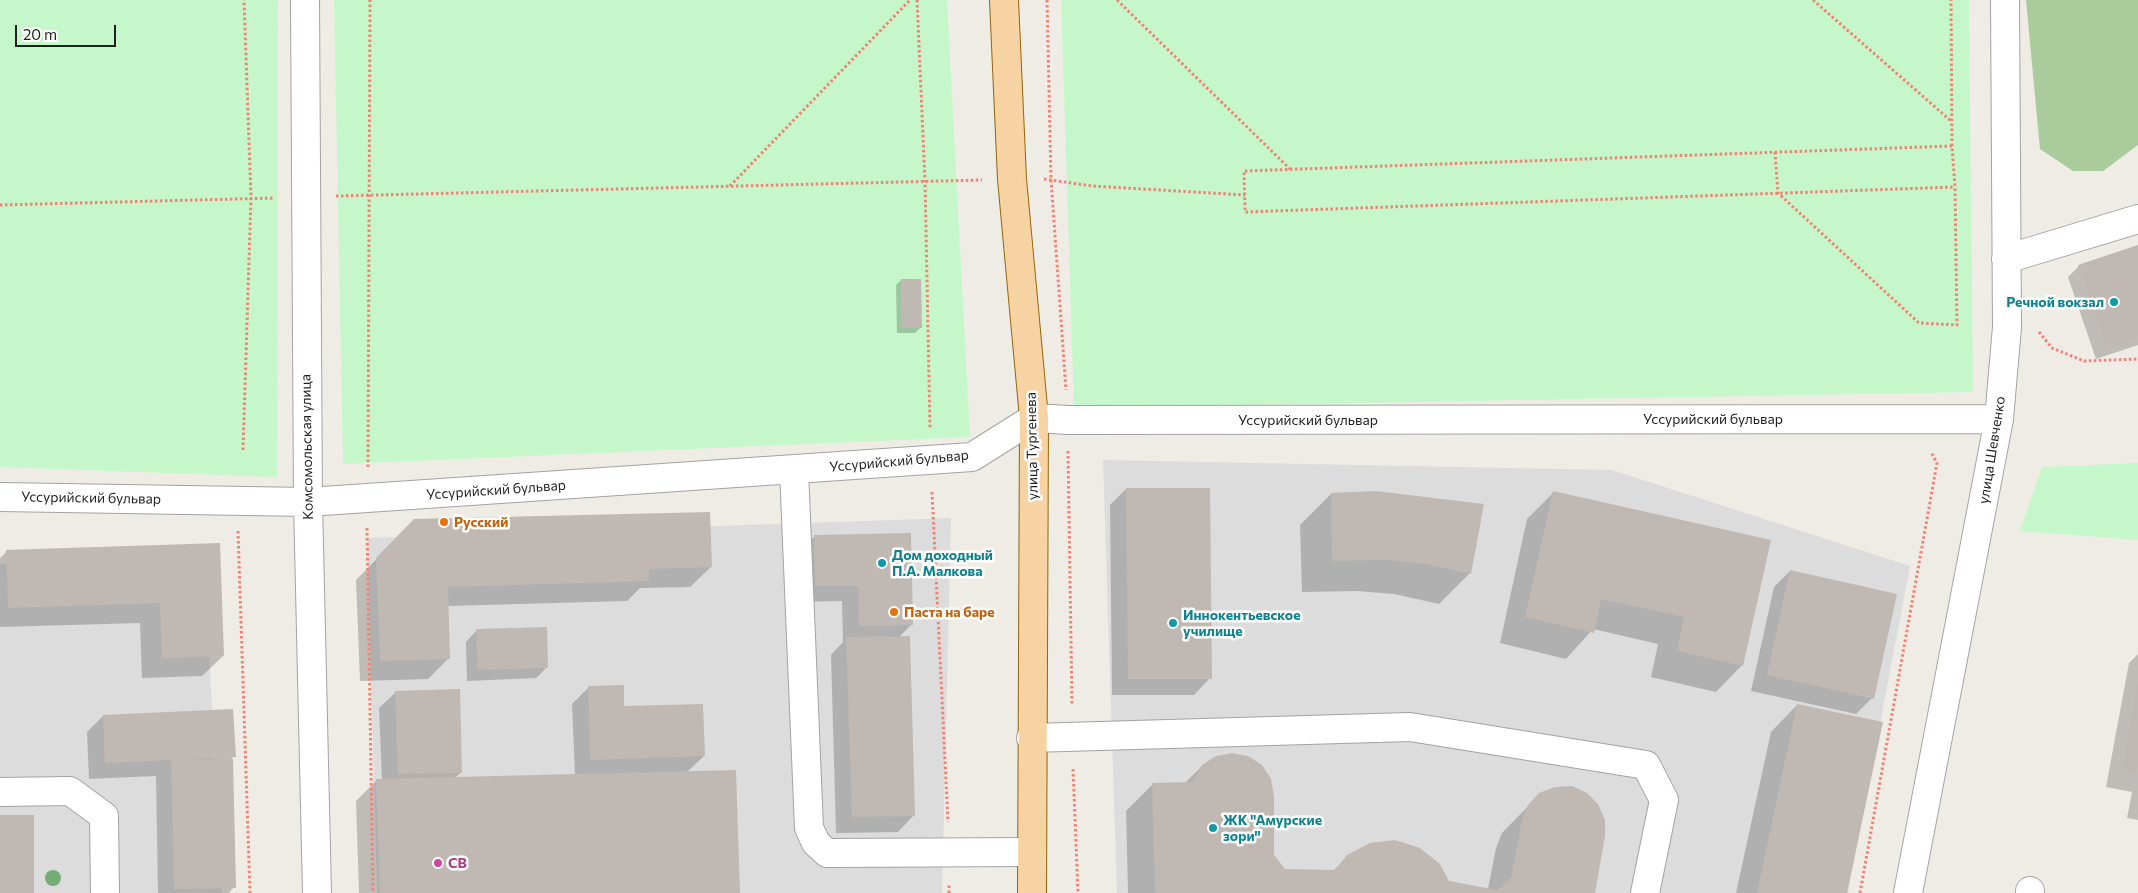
<!DOCTYPE html>
<meta charset="utf-8">
<style>
body{margin:0}
#map{position:relative;width:2138px;height:893px;overflow:hidden;background:#efece6;font-family:Commissioner,sans-serif}
canvas{display:block}
.scale{position:absolute;left:15px;top:25px;width:101px;height:22px;box-sizing:border-box;border:2px solid #1f1f1f;border-top:0;padding-left:6px;font-size:15px;line-height:18px;white-space:nowrap;color:#1f1f1f;-webkit-text-stroke:4px #fff;paint-order:stroke}
</style>
<div id="map">
<canvas width="2138" height="893"></canvas>
<div class="scale">20 m</div>
</div>
<script>
const c = document.querySelector('canvas').getContext('2d');
c.lineJoin = 'round';
function fill(path, color) { c.fillStyle = color; c.fill(path, 'evenodd'); }
const shape = rows => new Path2D(rows.map(r => 'M' + r).join(''));
function trace(path, color, width, dash) { c.strokeStyle = color; c.lineWidth = width; c.lineCap = dash ? 'butt' : 'round'; c.setLineDash(dash || []); c.stroke(path); }
function label(font, color, halo, rows, align = 'center') {
  c.font = font + ' Commissioner,sans-serif'; c.lineWidth = 5; c.setLineDash([]); c.textBaseline = 'middle'; c.strokeStyle = halo; c.fillStyle = color; for (const [text, x, y, turn = 0] of rows) {
    c.save(); c.translate(x, y); c.rotate((+turn || 0) * Math.PI / 180); c.textAlign = isNaN(turn) ? turn : align; if (halo) c.strokeText(text, 0, 0); c.fillText(text, 0, 0); c.restore();
  }
}
const residential = shape([
 [1103,460,1612,470,1910,566,1848,893,1117,893],
 [951,518,942,893,377,893,367,538],
 [0,564,205,581,222,893,0,893]
]);
const forest = shape([
 [2026,0,2138,0,2138,145,2103,171,2073,171,2040,149]
]);
const park = shape([
 [0,0,278,0,277,477,0,467],
 [334,0,947,0,970,437,343,464],
 [1061,0,1969,0,1973,392,1074,408],
 [2138,463,2138,540,2020,531,2042,467]
]);
const shadow = shape([
 [2138,246,2138,345,2096,359,2068,277,2079,266],
 [901,280,921,327,915,333,897,333,896,285],
 [1126,489,1210,678,1194,695,1112,695,1110,505],
 [1554,492,1742,665,1716,692,1651,677,1658,644,1593,629,1566,659,1500,643,1527,519],
 [1331,494,1470,573,1439,604,1394,594,1356,591,1302,592,1300,525],
 [415,520,711,567,690,587,640,588,627,601,447,606,449,658,428,679,360,681,356,580],
 [814,537,912,624,899,637,914,815,898,832,836,833,831,655,843,642,842,601,799,602,798,553],
 [218,544,223,656,202,676,142,678,140,623,0,627,0,558,7,551],
 [1790,571,1872,698,1856,714,1751,691,1774,587],
 [477,630,547,667,536,678,467,681,466,642],
 [2138,654,2138,820,2127,818,2132,792,2106,787,2129,663],
 [588,688,704,756,687,772,739,893,359,893,356,801,377,780,382,780,379,708,396,692,461,772,455,778,575,775,572,704],
 [1797,705,1845,893,1736,893,1771,732],
 [103,716,234,756,230,761,234,887,229,893,158,893,156,776,89,779,87,732],
 [1202,766,1285,870,1333,871,1348,856,1449,882,1488,889,1496,848,1502,833,1540,794,1593,893,1128,893,1126,811,1153,784,1184,784]
]);
const building = shape([
 [2138,245,2138,338,2107,349,2078,265],
 [901,279,921,279,922,328,901,328],
 [1126,488,1210,488,1212,679,1128,679],
 [1375,491,1484,504,1471,574,1425,564,1388,560,1332,561,1331,493],
 [1553,491,1771,540,1743,666,1677,651,1684,617,1601,599,1594,633,1525,617],
 [710,512,712,567,649,569,649,581,448,587,450,659,380,661,376,558,414,519],
 [911,533,913,625,859,626,858,586,815,586,814,535],
 [220,543,224,656,162,658,160,603,8,608,6,550],
 [1790,570,1897,594,1874,699,1767,675],
 [547,627,548,668,478,670,476,629],
 [910,636,915,816,852,817,846,637],
 [624,685,624,706,703,704,705,756,590,760,588,686],
 [2137,687,2138,687,2138,774,2122,771],
 [460,689,462,773,398,774,395,691],
 [1797,704,1883,722,1847,893,1757,893],
 [233,709,236,757,180,760,233,759,236,888,174,889,171,760,105,763,103,715],
 [1232,753,1248,756,1262,765,1271,779,1274,796,1274,855,1285,869,1335,870,1347,855,1370,843,1395,840,1420,848,1440,864,1449,881,1497,890,1511,878,1522,820,1528,805,1539,793,1555,787,1572,786,1587,793,1598,804,1605,820,1605,836,1595,893,1155,893,1152,783,1192,782,1202,765,1216,756],
 [736,770,740,893,380,893,376,779],
 [0,815,34,815,34,893,0,893]
]);
const path = shape([
 [917,0,925,181,930,428],
 [1047,0,1051,179,1066,390],
 [1117,0,1290,169],
 [1813,0,1951,121],
 [1952,146,1244,171,1245,212,1955,187],
 [1775,152,1778,193,1919,323,1957,325,1955,187,1952,146,1951,0],
 [1044,179,1092,186,1245,195],
 [730,186,910,0],
 [336,196,982,180],
 [0,205,275,198],
 [2039,332,2052,348,2084,361,2138,359],
 [243,450,251,198,244,0],
 [1068,451,1072,705],
 [368,467,370,0],
 [932,492,948,822],
 [367,528,373,893],
 [238,531,250,893],
 [1073,769,1078,893],
 [949,893,949,884],
 [1860,893,1937,463,1931,452]
]);
const minor = shape([
 [305,0,308,502,317,893],
 [2006,259,2138,219],
 [794,470,809,828,816,843,827,853,1031,852],
 [0,497,308,502,972,457,1034,418,1068,420,1999,419],
 [1031,738,1410,727,1646,765,1664,800,1645,893],
 [0,792,70,791,104,816,105,893],
 [1908,893,1999,419,2007,327,2005,0],
 [2030,893,2030,891]
]);
const major = shape([
 [1004,0,1012,179,1034,418,1032,893]
]);
const trees = [
 [53,878]
];
const markers = [
 [2114,302,5,"#0f9aa8"],
 [444,522,5,"#e8710a"],
 [882,563,5,"#0f9aa8"],
 [894,612,5,"#e8710a"],
 [1173,623,5,"#0f9aa8"],
 [1213,828,5,"#0f9aa8"],
 [438,863,5,"#d1479c"]
];
const cultureNames = [
 ["Речной вокзал",2104,302,"right"],
 ["Дом доходный",892,555],
 ["П.А. Малкова",892,571],
 ["Иннокентьевское",1183,615],
 ["училище",1183,631],
 ["ЖК \"Амурские",1223,820],
 ["зори\"",1223,836]
];
const streetNames = [
 ["Уссурийский бульвар",1713,419],
 ["Уссурийский бульвар",1308,420],
 ["улица Тургенева",1032,446,-91],
 ["Комсомольская улица",307,447,-91],
 ["улица Шевченко",1992,450,-81],
 ["Уссурийский бульвар",899,461,-5],
 ["Уссурийский бульвар",496,490,-4],
 ["Уссурийский бульвар",91,498,1]
];
const foodNames = [
 ["Русский",454,522],
 ["Паста на баре",904,612]
];
const hotelNames = [
 ["СВ",448,863]
];
fill(residential, '#dddcdc');
fill(forest, '#aacc9d');
fill(park, '#c6f7ca');
fill(shadow, '#0003');
fill(building, '#c0b8b2');
trace(minor, '#a3a3a3', 30);
trace(major, '#926508', 30);
trace(path, '#f28274', 3, [2.5, 2.5]);
trace(minor, '#fff', 28);
trace(major, '#f7d3a3', 28);
c.fillStyle = '#75ac76';
for (const [x, y] of trees) { c.beginPath(); c.arc(x, y, 8, 0, 2 * Math.PI); c.fill(); }
for (const [x, y, r, color] of markers) { const dot = new Path2D(); dot.arc(x, y, r, 0, 2 * Math.PI); c.fillStyle = color; c.fill(dot); trace(dot, '#fff', 2); }
label('bold 14px', '#0d838f', '#fff', cultureNames, 'left');
label('14px', '#1f1f1f', '#fff', streetNames);
label('bold 14px', '#c56008', '#fff', foodNames, 'left');
label('bold 14px', '#b23c85', '#fff', hotelNames, 'left');
</script>
